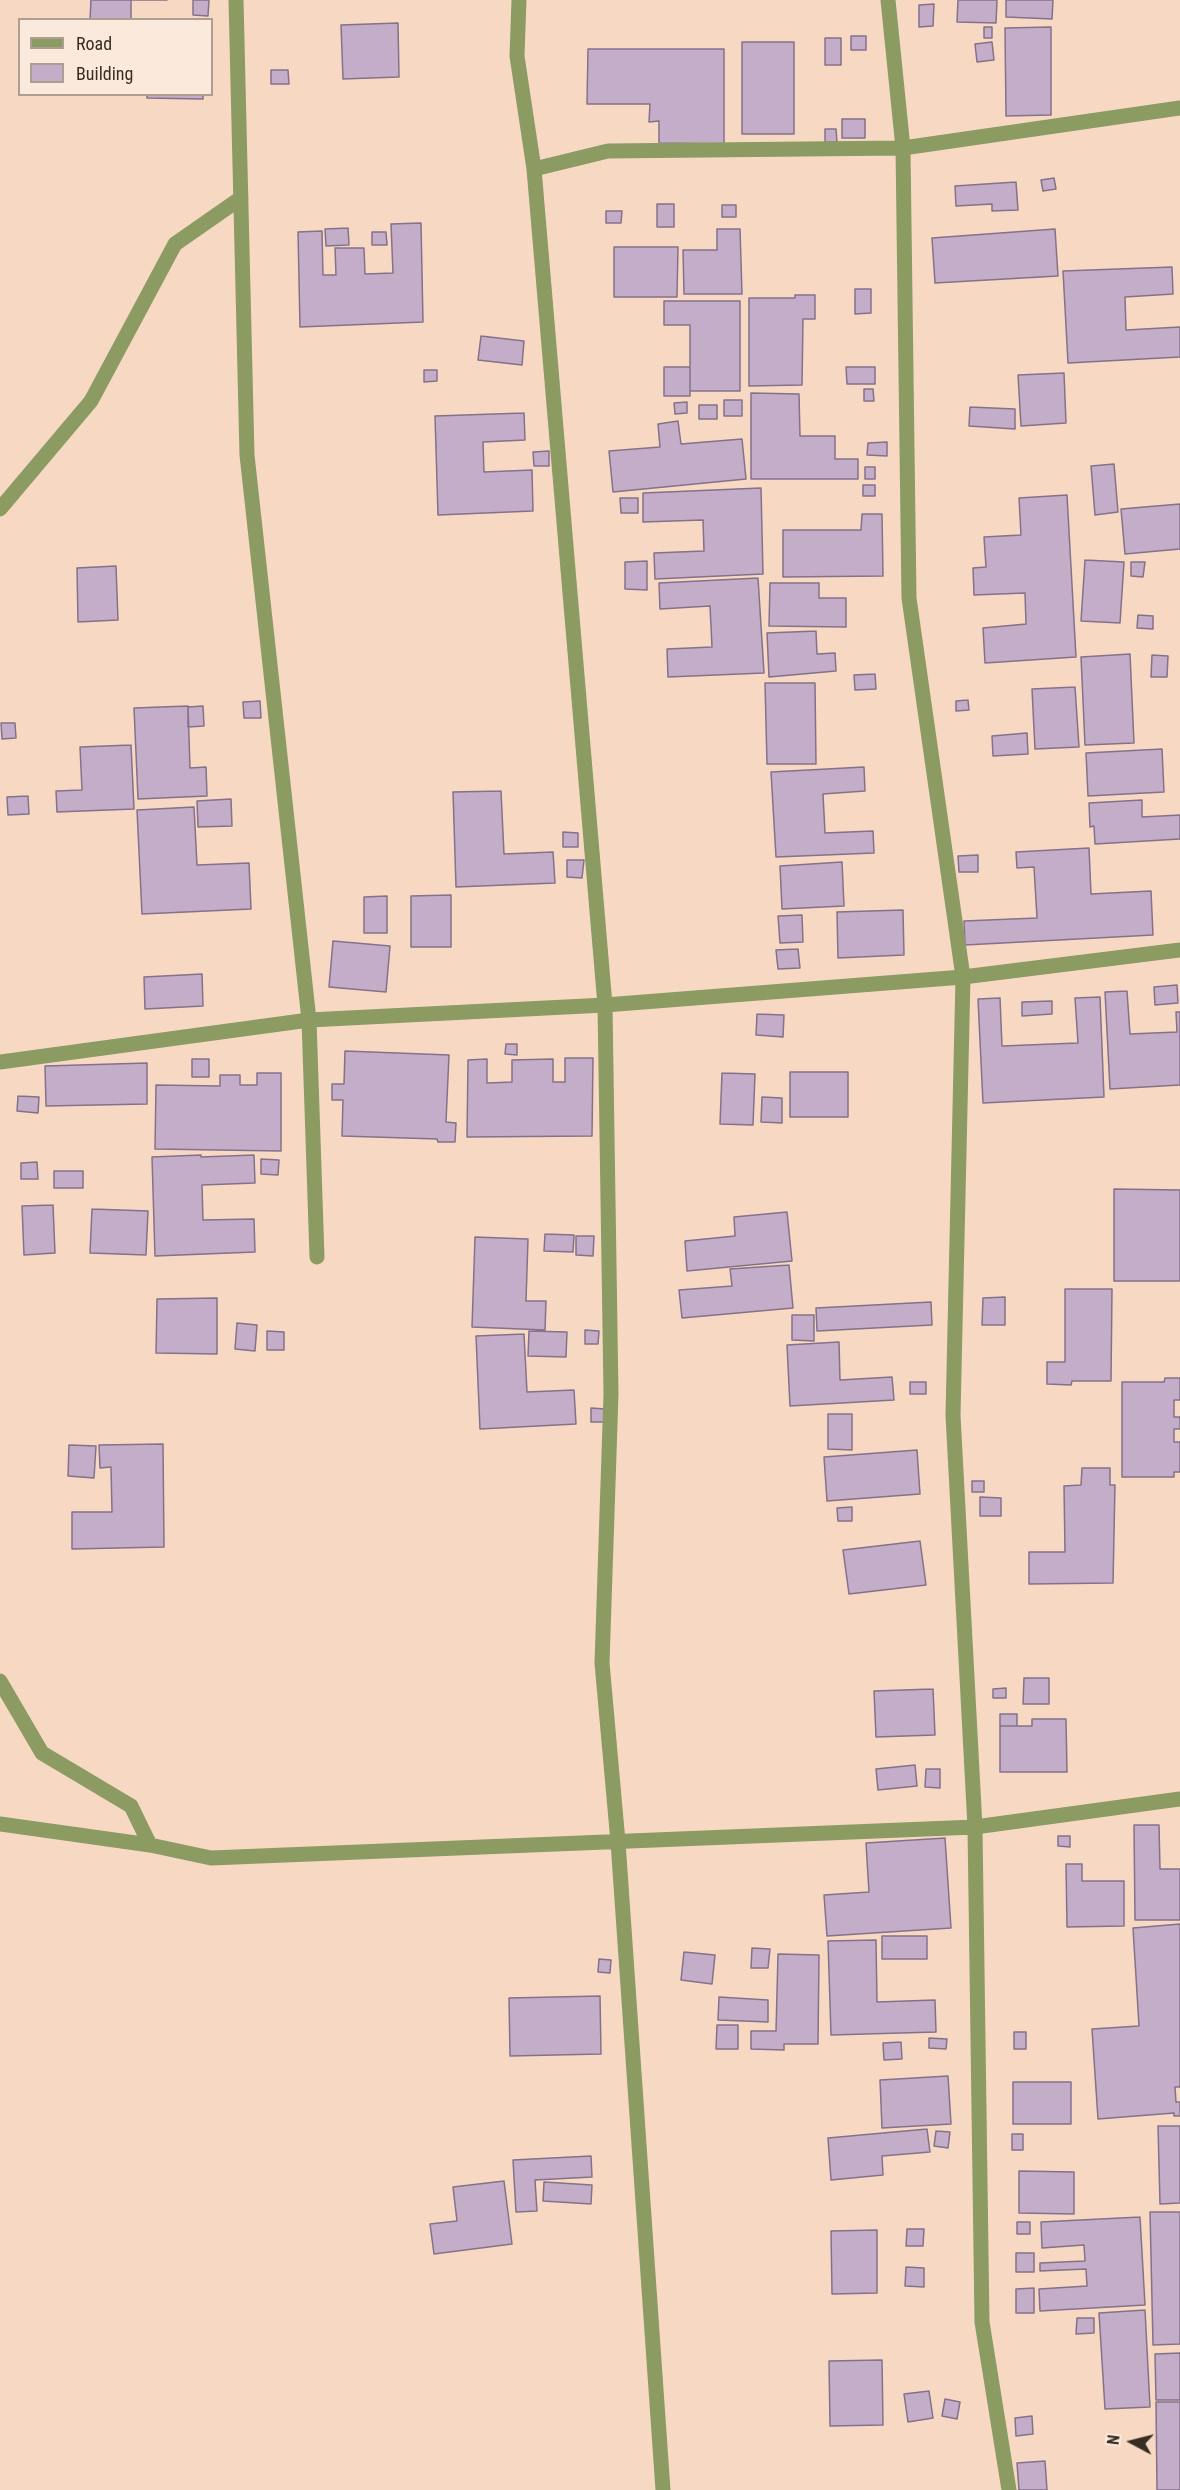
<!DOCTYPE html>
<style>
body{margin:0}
#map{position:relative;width:1180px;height:2490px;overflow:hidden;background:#f7d9c3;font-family:"Roboto Condensed",sans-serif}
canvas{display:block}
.legend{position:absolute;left:18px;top:18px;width:195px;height:78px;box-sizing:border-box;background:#fbe9db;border:2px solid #ad9e92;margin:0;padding:8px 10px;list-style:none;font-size:18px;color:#382d24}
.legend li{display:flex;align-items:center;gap:12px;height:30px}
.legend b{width:30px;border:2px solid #ad9e92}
.north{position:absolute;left:1102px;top:2412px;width:60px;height:60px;-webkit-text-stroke:4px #fbe9db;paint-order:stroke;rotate:277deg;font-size:16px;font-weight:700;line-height:24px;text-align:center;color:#382d24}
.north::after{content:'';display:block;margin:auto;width:21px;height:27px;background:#382d24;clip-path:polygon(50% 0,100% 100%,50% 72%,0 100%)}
</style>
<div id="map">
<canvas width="1180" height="2490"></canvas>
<ul class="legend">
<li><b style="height:8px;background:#8c9b62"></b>Road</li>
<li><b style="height:16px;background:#c3adc8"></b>Building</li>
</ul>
<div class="north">N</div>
</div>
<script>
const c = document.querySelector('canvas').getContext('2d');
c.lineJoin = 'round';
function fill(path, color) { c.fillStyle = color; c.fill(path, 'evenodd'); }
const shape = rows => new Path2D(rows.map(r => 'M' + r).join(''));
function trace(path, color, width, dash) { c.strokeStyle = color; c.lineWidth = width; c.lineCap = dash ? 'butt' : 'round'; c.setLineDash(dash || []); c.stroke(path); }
const building = shape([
 [91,0,167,0,131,0,131,20,90,20,91,0],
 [193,0,209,0,208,16,193,15,193,0],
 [958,0,997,0,996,23,957,22,958,0],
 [1006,0,1053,0,1052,19,1006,17,1006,0],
 [934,4,933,26,919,27,919,5,934,4],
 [398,23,399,77,343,79,341,25,398,23],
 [984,27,992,27,992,38,984,38,984,27],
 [1051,27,1051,115,1006,116,1005,28,1051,27],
 [851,36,866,36,866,50,851,50,851,36],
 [825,38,841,38,841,65,825,65,825,38],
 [742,42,794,42,794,134,742,134,742,42],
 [992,42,994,60,977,62,975,44,992,42],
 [588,49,724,49,724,144,659,143,659,121,649,122,650,104,587,104,588,49],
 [271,70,288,70,289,84,271,84,271,70],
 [147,94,203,94,203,99,147,98,147,94],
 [842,119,865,119,865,138,842,138,842,119],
 [825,129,836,129,837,142,825,142,825,129],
 [1054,178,1056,189,1043,191,1041,180,1054,178],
 [1016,182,1018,210,992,211,992,204,956,206,955,186,1016,182],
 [657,204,674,204,674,227,657,227,657,204],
 [722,205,736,205,736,217,722,217,722,205],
 [606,211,622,211,621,223,606,223,606,211],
 [421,223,423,322,300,327,298,232,322,231,323,275,336,275,335,248,364,248,365,274,393,273,391,224,421,223],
 [348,228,349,245,326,246,325,229,348,228],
 [717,229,740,229,742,294,684,294,683,250,717,250,717,229],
 [1055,229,1058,276,935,283,932,238,1055,229],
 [372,232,386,232,387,245,372,245,372,232],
 [614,247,678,247,677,297,614,297,614,247],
 [1172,267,1173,294,1125,297,1126,330,1180,327,1180,357,1068,363,1063,271,1172,267],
 [855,289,871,289,871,313,855,314,855,289],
 [795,295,815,295,815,319,803,319,802,385,749,386,749,298,795,298,795,295],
 [664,301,740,301,740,391,690,391,690,325,664,325,664,301],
 [481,336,524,341,522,365,478,360,481,336],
 [664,367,690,367,690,396,664,396,664,367],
 [846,367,875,367,875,384,847,384,846,367],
 [424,370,437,370,437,381,424,382,424,370],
 [1064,373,1066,423,1021,426,1018,375,1064,373],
 [864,389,873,389,874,401,864,401,864,389],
 [751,393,799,394,800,436,835,436,835,459,858,459,858,479,751,479,751,393],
 [724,400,742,400,742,416,724,416,724,400],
 [687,402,687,413,675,414,674,403,687,402],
 [699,405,717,405,717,419,699,419,699,405],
 [970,407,1015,409,1015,429,969,426,970,407],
 [524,413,525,440,483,442,484,472,532,470,533,511,438,515,435,416,524,413],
 [678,421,681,444,742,439,746,479,613,492,609,451,660,447,658,424,678,421],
 [887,442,887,456,867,455,868,443,887,442],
 [549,451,549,466,534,466,533,452,549,451],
 [1114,464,1118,512,1095,515,1091,466,1114,464],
 [865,467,875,467,875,479,865,479,865,467],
 [863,485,875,485,875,496,863,496,863,485],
 [761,488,763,574,655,579,654,553,704,551,703,520,643,522,643,493,761,488],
 [1067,495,1076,657,985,663,983,628,1026,624,1025,593,974,595,973,568,986,567,984,537,1021,535,1019,498,1067,495],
 [620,498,638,498,638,513,621,513,620,498],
 [1180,504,1180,549,1125,554,1121,509,1180,504],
 [862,514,882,514,883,576,783,577,783,530,861,530,862,514],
 [1085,560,1124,562,1120,623,1081,621,1085,560],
 [647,561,647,590,625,589,625,562,647,561],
 [1131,562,1145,562,1143,577,1131,576,1131,562],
 [116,566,118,620,78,622,77,568,116,566],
 [758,578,764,673,668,677,667,649,712,647,710,606,660,609,659,583,758,578],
 [770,583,819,583,819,598,846,598,846,627,769,626,770,583],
 [1138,615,1153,616,1153,629,1137,628,1138,615],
 [816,631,817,654,835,653,836,671,769,677,767,633,816,631],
 [1130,654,1134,743,1085,745,1081,657,1130,654],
 [1152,655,1168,656,1167,677,1151,677,1152,655],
 [875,674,876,689,855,690,854,675,875,674],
 [765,683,815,683,816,764,767,764,765,683],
 [1075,687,1079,747,1035,749,1032,689,1075,687],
 [968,700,969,710,956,711,956,701,968,700],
 [260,701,261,718,244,718,243,702,260,701],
 [188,706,190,768,206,767,207,796,138,799,134,708,188,706],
 [203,706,204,726,188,727,188,707,203,706],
 [1,723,15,723,16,738,2,739,1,723],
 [1027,733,1028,754,993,756,992,736,1027,733],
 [131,745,134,809,57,812,56,791,82,790,80,747,131,745],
 [1162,749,1164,792,1088,796,1086,753,1162,749],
 [864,767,865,791,823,794,825,833,873,831,874,853,776,857,771,772,864,767],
 [501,791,504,854,553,852,555,883,456,887,453,792,501,791],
 [28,796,29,814,8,815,7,797,28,796],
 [231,799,232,826,198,827,197,801,231,799],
 [1142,800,1142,817,1180,815,1180,839,1095,844,1094,826,1090,827,1089,803,1142,800],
 [194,807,197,865,249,863,251,909,142,914,137,810,194,807],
 [563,832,578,833,578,847,563,847,563,832],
 [1089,848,1091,894,1151,891,1153,935,965,945,964,921,1037,918,1034,867,1017,868,1016,852,1089,848],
 [978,855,978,872,959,872,958,856,978,855],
 [567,860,584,860,582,878,567,877,567,860],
 [842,862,844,906,782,909,780,866,842,862],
 [451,895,451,947,411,947,411,896,451,895],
 [387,896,387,933,364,933,364,897,387,896],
 [903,910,904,955,838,958,837,912,903,910],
 [802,915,803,942,780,943,778,916,802,915],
 [333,941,390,946,386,992,329,987,333,941],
 [798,949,800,968,778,969,776,950,798,949],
 [202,974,203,1006,145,1009,144,977,202,974],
 [1177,985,1178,1003,1155,1005,1154,987,1177,985],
 [1127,991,1130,1034,1177,1032,1176,1012,1180,1012,1180,1085,1110,1089,1105,992,1127,991],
 [1100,997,1104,1097,983,1103,978,999,1000,998,1002,1046,1078,1043,1075,998,1100,997],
 [1052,1001,1052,1014,1022,1016,1022,1002,1052,1001],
 [757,1014,784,1015,783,1037,756,1035,757,1014],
 [506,1044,517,1044,517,1055,505,1054,506,1044],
 [345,1051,449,1055,446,1122,456,1123,455,1142,438,1142,437,1139,342,1136,343,1100,332,1100,332,1084,344,1084,345,1051],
 [565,1058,593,1058,592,1136,467,1137,468,1060,487,1059,487,1083,512,1082,512,1060,553,1059,553,1082,565,1082,565,1058],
 [192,1059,209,1059,209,1077,192,1077,192,1059],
 [147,1063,147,1104,46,1106,45,1066,147,1063],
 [790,1072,848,1072,848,1117,790,1117,790,1072],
 [257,1073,281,1073,281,1151,155,1149,156,1085,220,1086,220,1075,240,1075,240,1085,257,1085,257,1073],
 [722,1073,755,1074,753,1125,720,1124,722,1073],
 [18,1096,39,1097,38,1113,17,1111,18,1096],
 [762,1097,782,1098,782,1123,761,1122,762,1097],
 [201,1155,201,1157,254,1155,255,1183,202,1185,203,1220,254,1219,255,1252,155,1256,152,1157,201,1155],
 [261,1159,279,1160,278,1175,261,1174,261,1159],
 [37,1162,38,1179,21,1179,21,1163,37,1162],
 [54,1171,83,1171,83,1188,54,1188,54,1171],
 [1114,1189,1180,1190,1180,1281,1114,1281,1114,1189],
 [53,1205,55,1253,24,1255,22,1206,53,1205],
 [92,1209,148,1211,146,1255,90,1253,92,1209],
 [787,1212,792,1261,687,1271,685,1241,735,1236,734,1217,787,1212],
 [545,1234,574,1235,573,1252,544,1251,545,1234],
 [576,1236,594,1236,593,1256,576,1255,576,1236],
 [475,1237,528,1239,526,1301,546,1301,545,1330,472,1327,475,1237],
 [789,1265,793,1308,682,1318,679,1290,732,1286,730,1269,789,1265],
 [1065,1289,1112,1289,1111,1381,1072,1381,1071,1385,1047,1384,1047,1362,1065,1362,1065,1289],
 [1005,1297,1005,1325,982,1325,983,1298,1005,1297],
 [217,1298,217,1354,156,1353,157,1299,217,1298],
 [931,1302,932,1325,817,1331,816,1308,931,1302],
 [792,1315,814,1315,814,1341,792,1340,792,1315],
 [237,1323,257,1325,255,1351,235,1349,237,1323],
 [585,1330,599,1331,598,1344,585,1344,585,1330],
 [267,1331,284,1332,284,1350,267,1350,267,1331],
 [529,1331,567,1332,566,1357,528,1356,529,1331],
 [524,1334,527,1392,574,1390,576,1424,480,1429,476,1336,524,1334],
 [839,1342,840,1380,892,1377,894,1400,790,1406,787,1345,839,1342],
 [1165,1378,1180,1378,1180,1400,1174,1400,1174,1417,1180,1417,1180,1429,1174,1429,1174,1442,1180,1442,1180,1472,1174,1472,1174,1477,1122,1477,1122,1382,1164,1382,1165,1378],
 [910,1382,926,1382,926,1394,910,1394,910,1382],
 [591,1408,606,1409,605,1422,591,1422,591,1408],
 [828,1414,852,1414,852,1450,828,1449,828,1414],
 [163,1444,164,1547,72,1549,72,1512,112,1512,111,1467,100,1468,99,1445,163,1444],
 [69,1445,96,1446,94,1478,68,1476,69,1445],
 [917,1450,920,1494,827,1501,824,1457,917,1450],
 [1082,1468,1110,1468,1110,1485,1115,1485,1113,1583,1029,1584,1029,1552,1065,1552,1064,1486,1081,1485,1082,1468],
 [972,1481,984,1481,984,1492,972,1492,972,1481],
 [980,1497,1001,1498,1001,1516,980,1516,980,1497],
 [852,1507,852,1521,838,1521,837,1508,852,1507],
 [920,1541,926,1585,849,1594,843,1550,920,1541],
 [1024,1678,1049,1678,1049,1704,1023,1704,1024,1678],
 [1006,1688,1006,1698,993,1698,993,1689,1006,1688],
 [933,1689,935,1735,876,1737,874,1691,933,1689],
 [1000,1714,1017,1714,1017,1726,1000,1726,1000,1714],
 [1032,1719,1066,1719,1067,1772,1000,1772,1000,1726,1032,1726,1032,1719],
 [915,1765,917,1786,878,1790,876,1769,915,1765],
 [926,1769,940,1769,940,1788,925,1787,926,1769],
 [1134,1825,1159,1825,1160,1869,1180,1869,1180,1920,1135,1920,1134,1825],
 [1058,1836,1070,1836,1070,1847,1058,1846,1058,1836],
 [945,1838,951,1928,827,1936,824,1895,869,1892,866,1843,945,1838],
 [1066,1864,1082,1864,1082,1881,1124,1881,1124,1926,1067,1927,1066,1864],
 [1180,1924,1180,2087,1175,2087,1176,2102,1180,2102,1180,2116,1174,2116,1174,2113,1098,2119,1092,2029,1139,2026,1133,1928,1180,1924],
 [882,1936,927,1936,927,1959,882,1959,882,1936],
 [876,1940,877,2002,935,2000,936,2032,831,2035,828,1941,876,1940],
 [752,1948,770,1949,768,1968,751,1968,752,1948],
 [684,1952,715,1955,712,1984,681,1980,684,1952],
 [778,1954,819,1955,818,2044,784,2044,784,2050,751,2049,751,2031,776,2031,778,1954],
 [599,1959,611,1960,610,1973,598,1972,599,1959],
 [600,1996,601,2054,510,2056,509,1998,600,1996],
 [719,1997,768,2000,768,2022,718,2020,719,1997],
 [717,2025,738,2025,738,2049,716,2049,717,2025],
 [1014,2032,1026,2032,1026,2049,1014,2049,1014,2032],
 [929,2038,947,2039,946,2049,929,2048,929,2038],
 [901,2042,902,2059,884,2060,883,2043,901,2042],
 [948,2076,951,2124,882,2128,880,2080,948,2076],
 [1013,2082,1071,2082,1071,2124,1013,2124,1013,2082],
 [1158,2126,1180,2126,1180,2203,1160,2204,1158,2126],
 [927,2129,930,2152,882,2156,883,2175,831,2180,828,2138,927,2129],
 [936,2131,950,2132,948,2148,934,2146,936,2131],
 [1012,2134,1023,2134,1023,2150,1012,2150,1012,2134],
 [591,2156,592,2177,535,2180,537,2211,516,2212,513,2160,591,2156],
 [1019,2171,1074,2172,1074,2214,1019,2213,1019,2171],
 [504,2181,512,2244,434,2254,430,2224,457,2221,453,2187,504,2181],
 [544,2182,592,2185,591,2204,543,2201,544,2182],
 [1150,2212,1180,2212,1180,2344,1153,2345,1150,2212],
 [1140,2217,1145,2305,1040,2311,1039,2289,1087,2286,1086,2269,1040,2271,1040,2263,1085,2261,1084,2245,1042,2248,1041,2222,1140,2217],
 [1017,2222,1030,2222,1030,2234,1017,2234,1017,2222],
 [907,2229,924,2229,923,2246,906,2246,907,2229],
 [877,2230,877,2293,832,2294,831,2231,877,2230],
 [1016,2253,1034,2253,1034,2272,1016,2272,1016,2253],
 [906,2267,924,2268,924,2287,905,2286,906,2267],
 [1034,2288,1034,2313,1016,2313,1016,2289,1034,2288],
 [1145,2310,1150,2407,1105,2409,1099,2313,1145,2310],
 [1077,2318,1094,2318,1094,2333,1076,2334,1077,2318],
 [1180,2353,1180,2400,1156,2400,1155,2354,1180,2353],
 [882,2360,883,2425,830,2426,829,2361,882,2360],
 [929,2391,933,2418,908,2422,904,2394,929,2391],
 [945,2399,960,2402,957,2419,942,2416,945,2399],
 [1156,2402,1180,2402,1180,2490,1157,2490,1156,2402],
 [1032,2416,1033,2434,1016,2436,1015,2418,1032,2416],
 [1045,2461,1047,2490,1019,2490,1017,2463,1045,2461]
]);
const minor = shape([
 [236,0,247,455,309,1020,317,1257],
 [519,0,517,56,534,169,605,1005,611,1394,602,1663,618,1842,663,2490],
 [888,0,903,148,909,598,963,977,953,1415,975,1827,982,2322,1009,2490],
 [534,169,608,151,903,148,1180,108],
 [0,509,91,401,175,244,241,198],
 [0,1062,309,1020,605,1005,963,977,1180,950],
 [0,1681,42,1753,131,1806,150,1845,211,1858,975,1827,1180,1799],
 [0,1824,150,1845]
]);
fill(building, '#c3adc8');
trace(building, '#85718a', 1.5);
trace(minor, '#8c9b62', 15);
</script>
